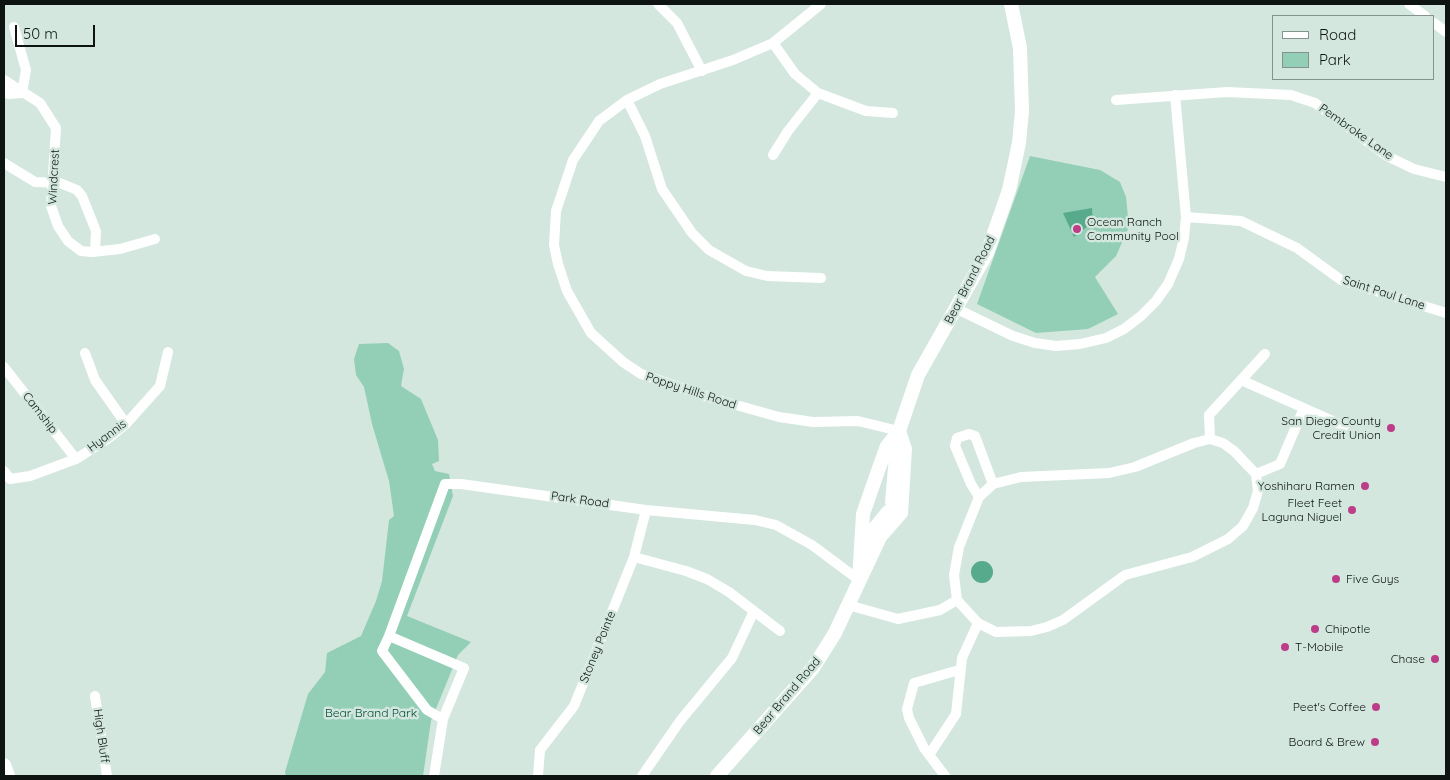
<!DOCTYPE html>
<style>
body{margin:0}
#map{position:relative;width:1450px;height:780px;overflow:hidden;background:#d3e7de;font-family:Quicksand,sans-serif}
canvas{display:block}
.frame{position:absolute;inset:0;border:5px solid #0d1411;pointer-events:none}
.legend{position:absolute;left:1272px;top:15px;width:162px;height:65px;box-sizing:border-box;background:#d3e7de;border:1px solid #84938c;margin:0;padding:6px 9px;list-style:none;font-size:15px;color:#0d1411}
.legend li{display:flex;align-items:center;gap:10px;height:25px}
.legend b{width:25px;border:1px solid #84938c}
.scale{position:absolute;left:15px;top:25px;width:80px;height:22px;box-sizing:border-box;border:2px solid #0d1411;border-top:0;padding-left:6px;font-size:15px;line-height:18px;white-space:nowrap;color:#0d1411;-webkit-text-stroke:4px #d3e7de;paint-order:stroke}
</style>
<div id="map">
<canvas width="1450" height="780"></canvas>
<div class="frame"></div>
<ul class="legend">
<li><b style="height:6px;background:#fff"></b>Road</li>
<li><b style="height:14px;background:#93cfb7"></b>Park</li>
</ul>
<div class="scale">50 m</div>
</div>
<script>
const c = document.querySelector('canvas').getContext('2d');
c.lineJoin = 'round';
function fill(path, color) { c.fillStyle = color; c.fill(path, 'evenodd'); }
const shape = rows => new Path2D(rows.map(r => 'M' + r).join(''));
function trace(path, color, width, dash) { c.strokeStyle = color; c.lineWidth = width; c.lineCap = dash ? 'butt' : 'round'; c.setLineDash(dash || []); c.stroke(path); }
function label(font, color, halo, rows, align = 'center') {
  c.font = font + ' Quicksand,sans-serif'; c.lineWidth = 5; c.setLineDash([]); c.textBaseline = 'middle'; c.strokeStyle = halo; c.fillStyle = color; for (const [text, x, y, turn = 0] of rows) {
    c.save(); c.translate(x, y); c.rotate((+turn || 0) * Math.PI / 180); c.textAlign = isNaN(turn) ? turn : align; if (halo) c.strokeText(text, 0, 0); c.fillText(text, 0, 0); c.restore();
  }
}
const green = shape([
 [1030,156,1100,170,1120,182,1126,197,1129,227,1116,256,1095,277,1118,314,1088,329,1036,333,977,304],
 [388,343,399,351,404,369,401,386,421,399,438,440,439,461,432,464,435,471,449,474,453,496,407,616,471,642,458,655,431,721,423,776,286,776,285,772,308,694,325,672,327,653,361,636,376,601,382,581,389,520,394,516,389,481,372,424,364,387,356,375,354,359,359,344]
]);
const water = shape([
 [1092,208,1093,222,1074,237,1063,213],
 '971 572a11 11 0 1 1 22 0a11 11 0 1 1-22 0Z'
]);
const street = shape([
 [658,4,677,23,702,71],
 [821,4,773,43,733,60,660,84,627,100,599,121,573,160,556,211,554,245,558,264,567,291,591,333,623,362,641,374,711,398,779,417,813,422,858,421,899,431],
 [1409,4,1425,16],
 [1434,23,1446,32],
 [14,27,26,70,22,93],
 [773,43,795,74,818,93,866,111,893,113],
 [4,80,40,103,56,128,51,206,58,226,68,241,81,251,92,252,120,249,155,239],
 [4,92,9,94,22,93],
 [627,100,645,136,662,189,692,233,709,250,746,271,767,276,821,278],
 [1116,100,1227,92,1291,95,1315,103,1387,156,1414,169,1446,177],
 [773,155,788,131,818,93],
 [4,163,35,182,60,183,77,190,82,196,96,231,95,252],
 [1186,217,1241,221,1297,248,1341,280,1446,313],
 [957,309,1013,336,1035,343,1056,346,1080,344,1106,338,1124,329,1141,316,1156,301,1168,284,1179,259,1184,238,1186,217,1175,95],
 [85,353,95,380,126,424],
 [4,367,76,459],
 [1241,380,1344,426],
 [1210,439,1209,415,1265,354],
 [4,471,10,479,30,476,76,459,109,438,126,424,160,386,168,352],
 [1256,474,1280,464,1304,408],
 [979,497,971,484,955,446,957,438,969,434,975,436,993,484],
 [634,557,686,571,707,579,729,592,780,631],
 [848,605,898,619,940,610,957,600,954,575,959,547,979,497,993,484,1021,477,1109,473,1135,467,1194,443,1210,439,1223,443,1234,451,1256,474,1258,491,1253,508,1243,526,1228,539,1192,557,1125,575,1063,620,1047,627,1031,631,996,632,978,623,957,600],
 [389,636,445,484,461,484,646,510,755,520,776,525,812,545,859,580],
 [95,696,107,776],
 [929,755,956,714,962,658,978,623],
 [434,776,443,719,464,668,389,636,382,651,427,710,443,719],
 [538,776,540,750,574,706,634,557,646,510],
 [642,776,680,721,732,658,754,611],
 [945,776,924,748,909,718,907,709,914,683,959,670]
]);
const secondary = shape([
 [892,502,898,434],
 [868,552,871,533,888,512],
 [859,580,863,514,879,468,887,446,899,431,918,375,987,253,1009,190,1019,143,1022,111,1020,48,1011,4],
 [4,765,8,776],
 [717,776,813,668,835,633,880,537,901,513,905,449,899,431]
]);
const markers = [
 [1077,229,5,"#bd3d88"],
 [1391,428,5,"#bd3d88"],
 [1365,486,5,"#bd3d88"],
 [1352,510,5,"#bd3d88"],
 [1336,579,5,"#bd3d88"],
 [1315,629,5,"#bd3d88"],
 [1285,647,5,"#bd3d88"],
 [1435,659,5,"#bd3d88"],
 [1376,707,5,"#bd3d88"],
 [1375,742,5,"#bd3d88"]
];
const streetNames = [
 ["Pembroke Lane",1356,132,35],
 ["Windcrest",54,177,-87],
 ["Bear Brand Road",970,280,-63],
 ["Saint Paul Lane",1384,293,18],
 ["Poppy Hills Road",691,391,18],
 ["Camship",40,413,52],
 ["Hyannis",107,436,-37],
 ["Park Road",580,500,8],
 ["Stoney Pointe",598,647,-68],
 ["Bear Brand Road",787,696,-50],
 ["High Bluff",101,736,82]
];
const poiNames = [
 ["Ocean Ranch",1087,222,"left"],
 ["Community Pool",1087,236,"left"],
 ["San Diego County",1381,421],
 ["Credit Union",1381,435],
 ["Yoshiharu Ramen",1355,486],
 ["Fleet Feet",1342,503],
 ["Laguna Niguel",1342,517],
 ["Five Guys",1346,579,"left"],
 ["Chipotle",1325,629,"left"],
 ["T-Mobile",1295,647,"left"],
 ["Chase",1425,659],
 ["Peet's Coffee",1366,707],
 ["Board & Brew",1365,742]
];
const parkNames = [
 ["Bear Brand Park",371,713]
];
fill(green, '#93cfb7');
fill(water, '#57aa8c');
trace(street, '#fff', 10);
trace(secondary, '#fff', 14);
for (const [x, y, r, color] of markers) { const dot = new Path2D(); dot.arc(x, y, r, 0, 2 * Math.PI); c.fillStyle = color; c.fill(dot); trace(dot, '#d3e7de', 2); }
label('12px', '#0d1411', '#d3e7de', streetNames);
label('12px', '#0d1411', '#d3e7de', poiNames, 'right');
label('12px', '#004a36', '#d3e7de', parkNames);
</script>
